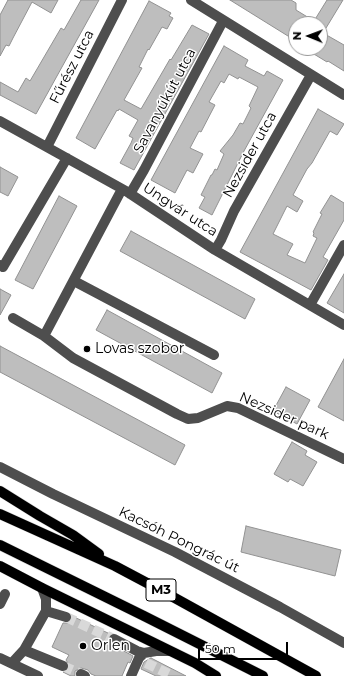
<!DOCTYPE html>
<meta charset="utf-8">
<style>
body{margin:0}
#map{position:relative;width:344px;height:676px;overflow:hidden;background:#fff;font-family:Montserrat,sans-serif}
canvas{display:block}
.north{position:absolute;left:288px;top:16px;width:40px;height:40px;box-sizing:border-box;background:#fff;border:1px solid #999;border-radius:50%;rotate:271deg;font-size:11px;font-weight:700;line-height:16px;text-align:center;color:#000}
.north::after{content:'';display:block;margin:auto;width:14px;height:18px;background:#000;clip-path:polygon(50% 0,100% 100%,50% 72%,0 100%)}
.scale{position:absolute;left:198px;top:642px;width:90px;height:18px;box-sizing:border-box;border:2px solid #000;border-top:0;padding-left:5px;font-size:12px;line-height:14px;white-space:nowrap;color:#000;-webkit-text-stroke:3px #fff;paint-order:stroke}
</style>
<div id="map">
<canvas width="344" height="676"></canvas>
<div class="north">N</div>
<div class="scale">50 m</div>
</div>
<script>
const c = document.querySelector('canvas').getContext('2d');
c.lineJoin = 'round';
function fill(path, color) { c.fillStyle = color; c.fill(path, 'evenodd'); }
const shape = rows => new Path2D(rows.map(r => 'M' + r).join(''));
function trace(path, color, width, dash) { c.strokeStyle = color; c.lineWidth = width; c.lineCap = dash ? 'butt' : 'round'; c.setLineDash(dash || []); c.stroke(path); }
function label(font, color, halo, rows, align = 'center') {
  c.font = font + ' Montserrat,sans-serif'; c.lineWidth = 3; c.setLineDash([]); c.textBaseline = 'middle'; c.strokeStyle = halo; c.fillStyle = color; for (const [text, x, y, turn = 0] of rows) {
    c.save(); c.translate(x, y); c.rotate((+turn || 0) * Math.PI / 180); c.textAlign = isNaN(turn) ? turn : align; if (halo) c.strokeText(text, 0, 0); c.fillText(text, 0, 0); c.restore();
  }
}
const building = shape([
 [8,0,58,0,51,13,32,2,13,38,9,46,6,45,0,56,0,15,8,0],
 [81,0,99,0,36,114,0,95,0,82,18,92,26,78,30,81,61,28,64,30,81,0],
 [230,0,291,0,296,3,296,10,314,21,327,0,343,0,323,33,344,45,344,71,328,61,327,62,304,48,320,48,320,24,296,24,296,41,230,0],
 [149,1,171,13,169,16,173,18,167,29,162,27,149,50,148,49,139,67,142,68,124,100,141,109,170,59,171,60,192,25,209,34,134,170,120,163,131,143,133,138,129,136,138,120,119,109,118,111,117,110,95,149,76,138,149,1],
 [224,46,248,60,245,66,264,76,267,71,283,80,244,151,212,215,199,208,205,197,201,195,211,175,212,175,215,169,217,170,224,154,220,151,233,135,240,123,243,124,251,108,249,106,258,87,239,77,238,79,229,74,224,83,221,81,209,102,215,105,201,132,199,131,190,148,203,154,193,173,187,170,175,193,151,180,224,46],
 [318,109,344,124,337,135,330,131,312,163,307,169,293,195,303,201,297,212,287,206,273,234,293,244,287,255,305,263,317,238,313,236,314,233,313,232,322,214,320,213,331,195,344,203,344,220,323,257,328,260,311,290,240,252,318,109],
 [0,167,18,177,8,196,0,192,0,167],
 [59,196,77,206,33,289,15,280,59,196],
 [131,231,255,299,245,319,120,251,131,231],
 [344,274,344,313,327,303,344,274],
 [0,289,11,295,0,315,0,289],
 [107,310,222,373,212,393,96,330,107,310],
 [0,346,185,445,175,465,0,372,0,346],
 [344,359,344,421,318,407,344,359],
 [286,387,310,400,297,424,273,411,286,387],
 [292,442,307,451,305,455,317,462,303,486,290,479,288,482,274,474,292,442],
 [246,526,341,550,335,576,241,552,246,526],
 [72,616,110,634,108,639,109,643,133,656,130,663,128,662,122,676,96,676,91,674,88,670,81,668,75,671,75,676,71,676,63,672,67,671,69,668,69,665,66,660,69,655,52,647,63,623,67,623,70,622,72,616],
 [151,658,186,676,156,676,141,669,144,662,151,658]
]);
const minorTunnel = shape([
 [66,617,114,639],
 [146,663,173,676],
 [63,666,81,674]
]);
const minor = shape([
 [191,0,344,95],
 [0,121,126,191,215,250,344,325],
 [47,147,122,0],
 [130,194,144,170,223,21],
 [215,250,221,240,234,211,311,75],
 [0,265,3,267,67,158],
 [74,281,214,355],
 [310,305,344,245],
 [13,318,44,336,73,358,177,414,188,419,198,418,227,406,238,408,344,459],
 [44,336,122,189],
 [0,467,53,494,175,552,280,607,344,643],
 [0,604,5,594],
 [46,611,66,617],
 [114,639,137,651,144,653,156,651,169,651],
 [24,650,63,666],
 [0,658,38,676],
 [12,663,24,650,46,611,46,599,42,588],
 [81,674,85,676],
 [131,676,139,658,144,653]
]);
const major = shape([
 [0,491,40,516,73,535,99,554],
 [0,514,115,566,164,592,316,676],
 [0,545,144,616,263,676],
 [0,566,42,588,195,663,216,676]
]);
const markers = [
 [87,349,4,"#000"],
 [83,646,4,"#000"]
];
const shields = [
 [161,590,30]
];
const shieldNames = [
 ["M3",161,590]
];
const streetNames = [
 ["Fűrész utca",72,67,-63],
 ["Savanyúkút utca",165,101,-62],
 ["Nezsider utca",250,155,-61],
 ["Ungvár utca",180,210,33],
 ["Nezsider park",284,416,24],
 ["Kacsóh Pongrác út",179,540,26]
];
const poiNames = [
 ["Lovas szobor",95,349],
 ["Orlen",91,646]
];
fill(building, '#bebebe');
trace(building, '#929292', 1);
trace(minorTunnel, '#d9d9d9', 10, [10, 5]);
trace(major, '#dbdbdb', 11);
trace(minor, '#4e4e4e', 10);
trace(major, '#000', 10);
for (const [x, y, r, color] of markers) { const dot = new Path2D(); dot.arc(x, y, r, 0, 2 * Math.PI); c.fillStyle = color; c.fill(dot); trace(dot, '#fff', 1.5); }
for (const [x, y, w] of shields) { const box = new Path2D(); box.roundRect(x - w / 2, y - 11, w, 22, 3); c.fillStyle = '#fff'; c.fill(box); trace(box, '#000', 1); }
label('bold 13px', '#000', null, shieldNames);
label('14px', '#000', '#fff', streetNames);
label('14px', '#000', '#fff', poiNames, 'left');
</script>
